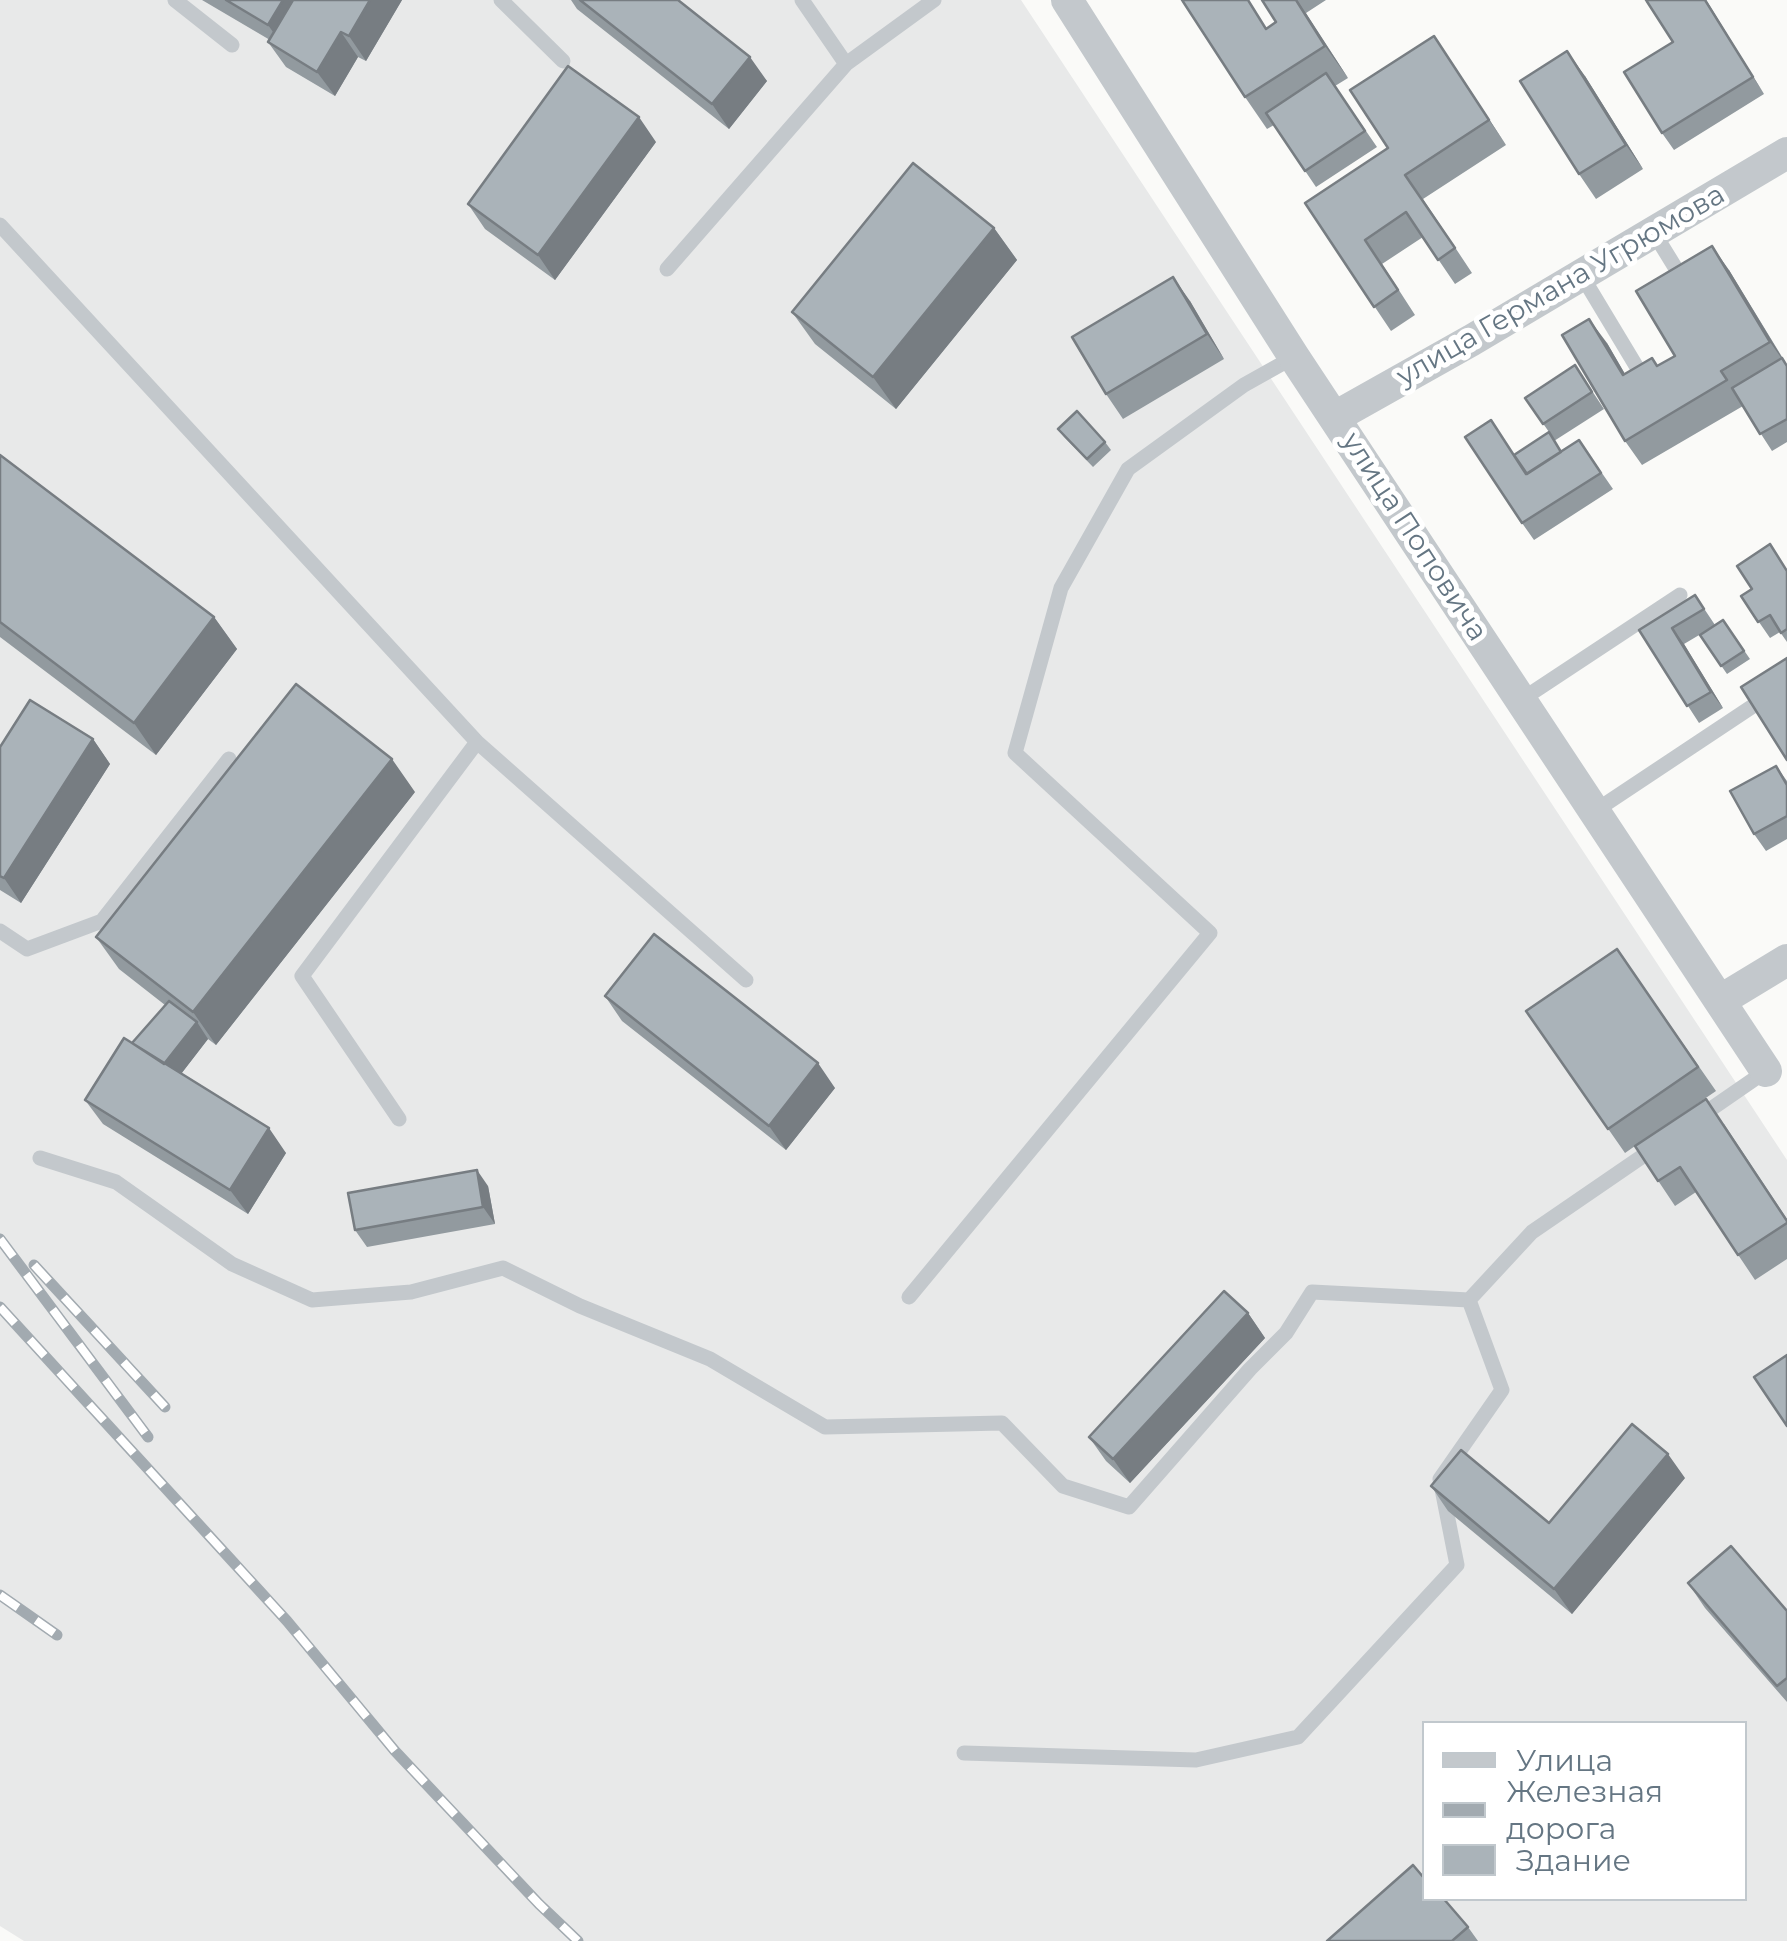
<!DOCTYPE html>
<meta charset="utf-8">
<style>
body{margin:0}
#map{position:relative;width:1787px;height:1941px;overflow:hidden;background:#fafaf8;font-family:Montserrat,sans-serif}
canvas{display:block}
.legend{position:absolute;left:1422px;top:1721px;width:325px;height:180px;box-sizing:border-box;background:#fff;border:2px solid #c1c8cd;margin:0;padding:12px 18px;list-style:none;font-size:30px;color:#657683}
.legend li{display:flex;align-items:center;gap:20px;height:50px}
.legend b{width:50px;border:2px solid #c1c8cd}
</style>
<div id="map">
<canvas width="1787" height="1941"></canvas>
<ul class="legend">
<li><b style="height:12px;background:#c3c8cc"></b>Улица</li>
<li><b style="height:12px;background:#a2aab0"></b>Железная дорога</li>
<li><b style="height:28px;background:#aab3b9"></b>Здание</li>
</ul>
</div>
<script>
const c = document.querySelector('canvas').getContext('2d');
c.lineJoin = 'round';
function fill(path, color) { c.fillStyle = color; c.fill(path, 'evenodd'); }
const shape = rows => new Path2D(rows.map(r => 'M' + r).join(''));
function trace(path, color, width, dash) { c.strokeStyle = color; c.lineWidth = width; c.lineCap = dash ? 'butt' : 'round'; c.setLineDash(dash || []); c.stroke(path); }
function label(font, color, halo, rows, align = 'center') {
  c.font = font + ' Montserrat,sans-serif'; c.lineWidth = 10; c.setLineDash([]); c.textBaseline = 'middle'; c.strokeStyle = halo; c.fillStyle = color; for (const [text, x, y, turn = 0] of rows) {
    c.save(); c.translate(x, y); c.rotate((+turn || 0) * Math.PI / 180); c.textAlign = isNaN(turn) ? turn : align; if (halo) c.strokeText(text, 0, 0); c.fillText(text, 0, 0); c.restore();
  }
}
const built = shape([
 [0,0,1021,0,1787,1160,1787,1941,24,1941,0,1926],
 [1424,1724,1744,1724,1744,1898,1424,1898]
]);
const service = shape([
 [175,0,232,45],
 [501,0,563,61],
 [802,0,846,64],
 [0,225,477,742,302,976,399,1119],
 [1654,233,1686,285],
 [667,269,846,64,934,0],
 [1582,276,1647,384],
 [1521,700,1680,595],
 [477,742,746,980],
 [1595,811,1768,696],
 [0,931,27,949,102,921,229,759],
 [1695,1120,1766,1071],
 [40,1158,116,1182,232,1264,312,1300,411,1292,503,1268,580,1306,710,1359,825,1427,1002,1423,1063,1486,1129,1507,1250,1369,1286,1333,1312,1292,1469,1300],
 [909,1297,1210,933,1015,753,1061,588,1128,469,1244,385,1294,357],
 [964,1753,1196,1760,1298,1737,1457,1565,1440,1479,1502,1390,1469,1300,1532,1232,1656,1147]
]);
const minor = shape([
 [1067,0,1294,357,1766,1071],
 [1335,417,1472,340,1787,153],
 [1721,1000,1787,960]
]);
const rail = shape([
 [0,1239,148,1437],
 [34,1265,165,1407],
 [0,1307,287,1621,395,1751,539,1904,578,1941],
 [0,1595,57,1635]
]);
const wall = shape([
 [202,0,402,0,366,61,358,57,335,96,286,67,268,42,270,40],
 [571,0,678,0,767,81,729,129,577,9],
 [1262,0,1326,0,1306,13,1348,78,1335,86,1377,147,1316,187,1274,125,1267,129,1245,97,1268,28,1276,22],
 [1706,0,1764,94,1674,150,1662,133],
 [1451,61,1506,145,1423,199,1472,273,1455,284,1423,237,1382,264,1415,315,1391,331,1305,203,1388,148],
 [1585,76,1643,169,1596,199,1579,174],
 [656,142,555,280,485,229,468,204],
 [994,228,1017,260,896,409,815,344,792,312],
 [1729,270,1787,365,1787,442,1772,451,1743,406,1642,465,1625,441,1607,343,1625,374,1657,366,1675,356],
 [1190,301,1224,359,1123,419,1106,394],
 [1575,365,1604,409,1554,441,1561,451,1579,440,1613,489,1534,540,1522,523,1515,455,1549,432,1525,398],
 [1058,429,1105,442,1111,450,1093,467,1064,437],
 [0,455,214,617,237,649,156,755,0,637],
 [1787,569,1787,642,1780,632,1770,638,1741,596],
 [1695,595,1715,625,1723,620,1750,659,1727,674,1700,635,1711,628,1684,644,1723,708,1699,723,1639,630],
 [93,739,110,764,21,903,0,890,0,747],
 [1776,766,1787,781,1787,839,1766,851,1754,834],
 [415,792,216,1045,208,1039,181,1074,286,1153,248,1214,103,1124,85,1100,165,1005,119,969,96,937],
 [1617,949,1716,1091,1650,1136,1724,1124,1787,1219,1787,1259,1755,1280,1696,1192,1675,1206,1635,1146,1625,1153,1526,1011],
 [605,996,835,1088,786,1150,622,1021],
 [488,1186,495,1224,367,1247,355,1230],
 [1248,1313,1265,1338,1130,1483,1106,1461,1089,1437],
 [1685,1478,1572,1614,1448,1511,1431,1486,1549,1523],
 [1688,1583,1787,1611,1787,1702,1705,1608],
 [1468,1927,1478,1941,1327,1941]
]);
const shadedWall = shape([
 [283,0,315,0,286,50,268,25],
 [370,0,402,0,366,61,349,36],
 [1296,0,1297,0,1348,78,1325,46],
 [1705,0,1706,0,1764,94,1753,77],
 [341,32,358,57,335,96,317,72],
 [1434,36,1451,61,1506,145,1489,120],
 [1567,51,1585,76,1643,169,1626,145],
 [750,57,767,81,729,129,712,104],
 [639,117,656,142,555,280,538,255],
 [994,228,1017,260,896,409,873,377],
 [1712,246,1729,270,1787,366,1770,342],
 [1173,277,1190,301,1224,359,1207,334],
 [1589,319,1607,343,1640,400,1623,375],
 [214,617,237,649,156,755,134,723],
 [1672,628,1684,644,1723,708,1711,692],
 [93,739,110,764,21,903,4,878],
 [392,759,415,792,216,1045,193,1012],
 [197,1022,208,1039,174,1083,162,1066],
 [818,1063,835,1088,786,1150,769,1126],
 [269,1128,286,1153,248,1214,230,1190],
 [477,1170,488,1186,495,1224,483,1207],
 [1248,1313,1265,1338,1130,1483,1113,1459],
 [1668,1454,1685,1478,1572,1614,1554,1589]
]);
const building = shape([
 [226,0,283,0,268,25,226,0],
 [293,0,370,0,349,36,341,32,317,72,268,42,293,0],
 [580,0,678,0,750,57,712,104,580,0],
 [1182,0,1248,0,1266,29,1276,22,1262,0,1296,0,1325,46,1245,97,1182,0],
 [1646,0,1705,0,1753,77,1662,133,1624,72,1673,42,1646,0],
 [1434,36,1489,120,1405,175,1455,248,1438,260,1406,212,1365,240,1398,290,1374,307,1305,203,1388,148,1350,90,1434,36],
 [1567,51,1626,145,1579,174,1520,81,1567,51],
 [568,66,639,117,538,255,468,204,568,66],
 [1326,73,1365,131,1305,171,1266,113,1326,73],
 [913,163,994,228,873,377,792,312,913,163],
 [1712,246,1770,342,1721,371,1727,380,1625,441,1562,335,1589,319,1623,375,1652,358,1657,366,1675,356,1636,291,1712,246],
 [1173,277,1207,334,1106,394,1072,337,1173,277],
 [1782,358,1787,366,1787,419,1760,434,1732,388,1782,358],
 [1575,365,1592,392,1543,424,1525,398,1575,365],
 [1077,411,1105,442,1087,459,1058,429,1077,411],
 [1491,420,1526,474,1579,440,1601,473,1522,523,1465,437,1491,420],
 [1549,432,1561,452,1527,474,1514,455,1549,432],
 [0,455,214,617,134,723,0,622,0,455],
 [1770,544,1787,571,1787,629,1781,633,1770,615,1758,622,1741,596,1752,589,1737,566,1770,544],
 [1695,595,1704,609,1672,628,1711,692,1687,706,1639,630,1695,595],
 [1723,620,1744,651,1721,666,1700,635,1723,620],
 [1787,658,1787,760,1741,687,1787,658],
 [296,684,392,759,193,1012,96,937,296,684],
 [30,700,93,739,4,878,0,876,0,747,30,700],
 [1776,766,1787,785,1787,816,1754,834,1730,791,1776,766],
 [654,934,818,1063,769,1126,605,996,654,934],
 [1617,949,1698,1067,1608,1129,1526,1011,1617,949],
 [169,1001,197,1022,164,1064,132,1043,169,1001],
 [124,1038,269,1128,230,1190,85,1100,124,1038],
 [1706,1099,1787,1221,1787,1223,1738,1255,1680,1167,1658,1181,1635,1146,1706,1099],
 [477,1170,483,1207,355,1230,348,1193,477,1170],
 [1224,1291,1248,1313,1113,1459,1089,1437,1224,1291],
 [1787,1355,1787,1426,1754,1377,1787,1355],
 [1632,1424,1668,1454,1554,1589,1431,1486,1461,1450,1549,1523,1632,1424],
 [1731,1546,1787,1611,1787,1678,1777,1686,1688,1583,1731,1546],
 [1413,1865,1424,1878,1424,1898,1443,1898,1468,1927,1452,1941,1327,1941,1413,1865]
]);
const streetNames = [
 ["улица Германа Угрюмова",1561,286,-30],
 ["улица Поповича",1414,537,57]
];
fill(built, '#e8e9e9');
trace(service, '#c3c8cc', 15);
trace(minor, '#c3c8cc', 32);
trace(rail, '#a2aab0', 11);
trace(rail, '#fff', 8, [22]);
fill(wall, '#929a9f');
fill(shadedWall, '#777d82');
fill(building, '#aab3b9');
trace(building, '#777d82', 2.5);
label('28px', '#657683', '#fff', streetNames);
</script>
